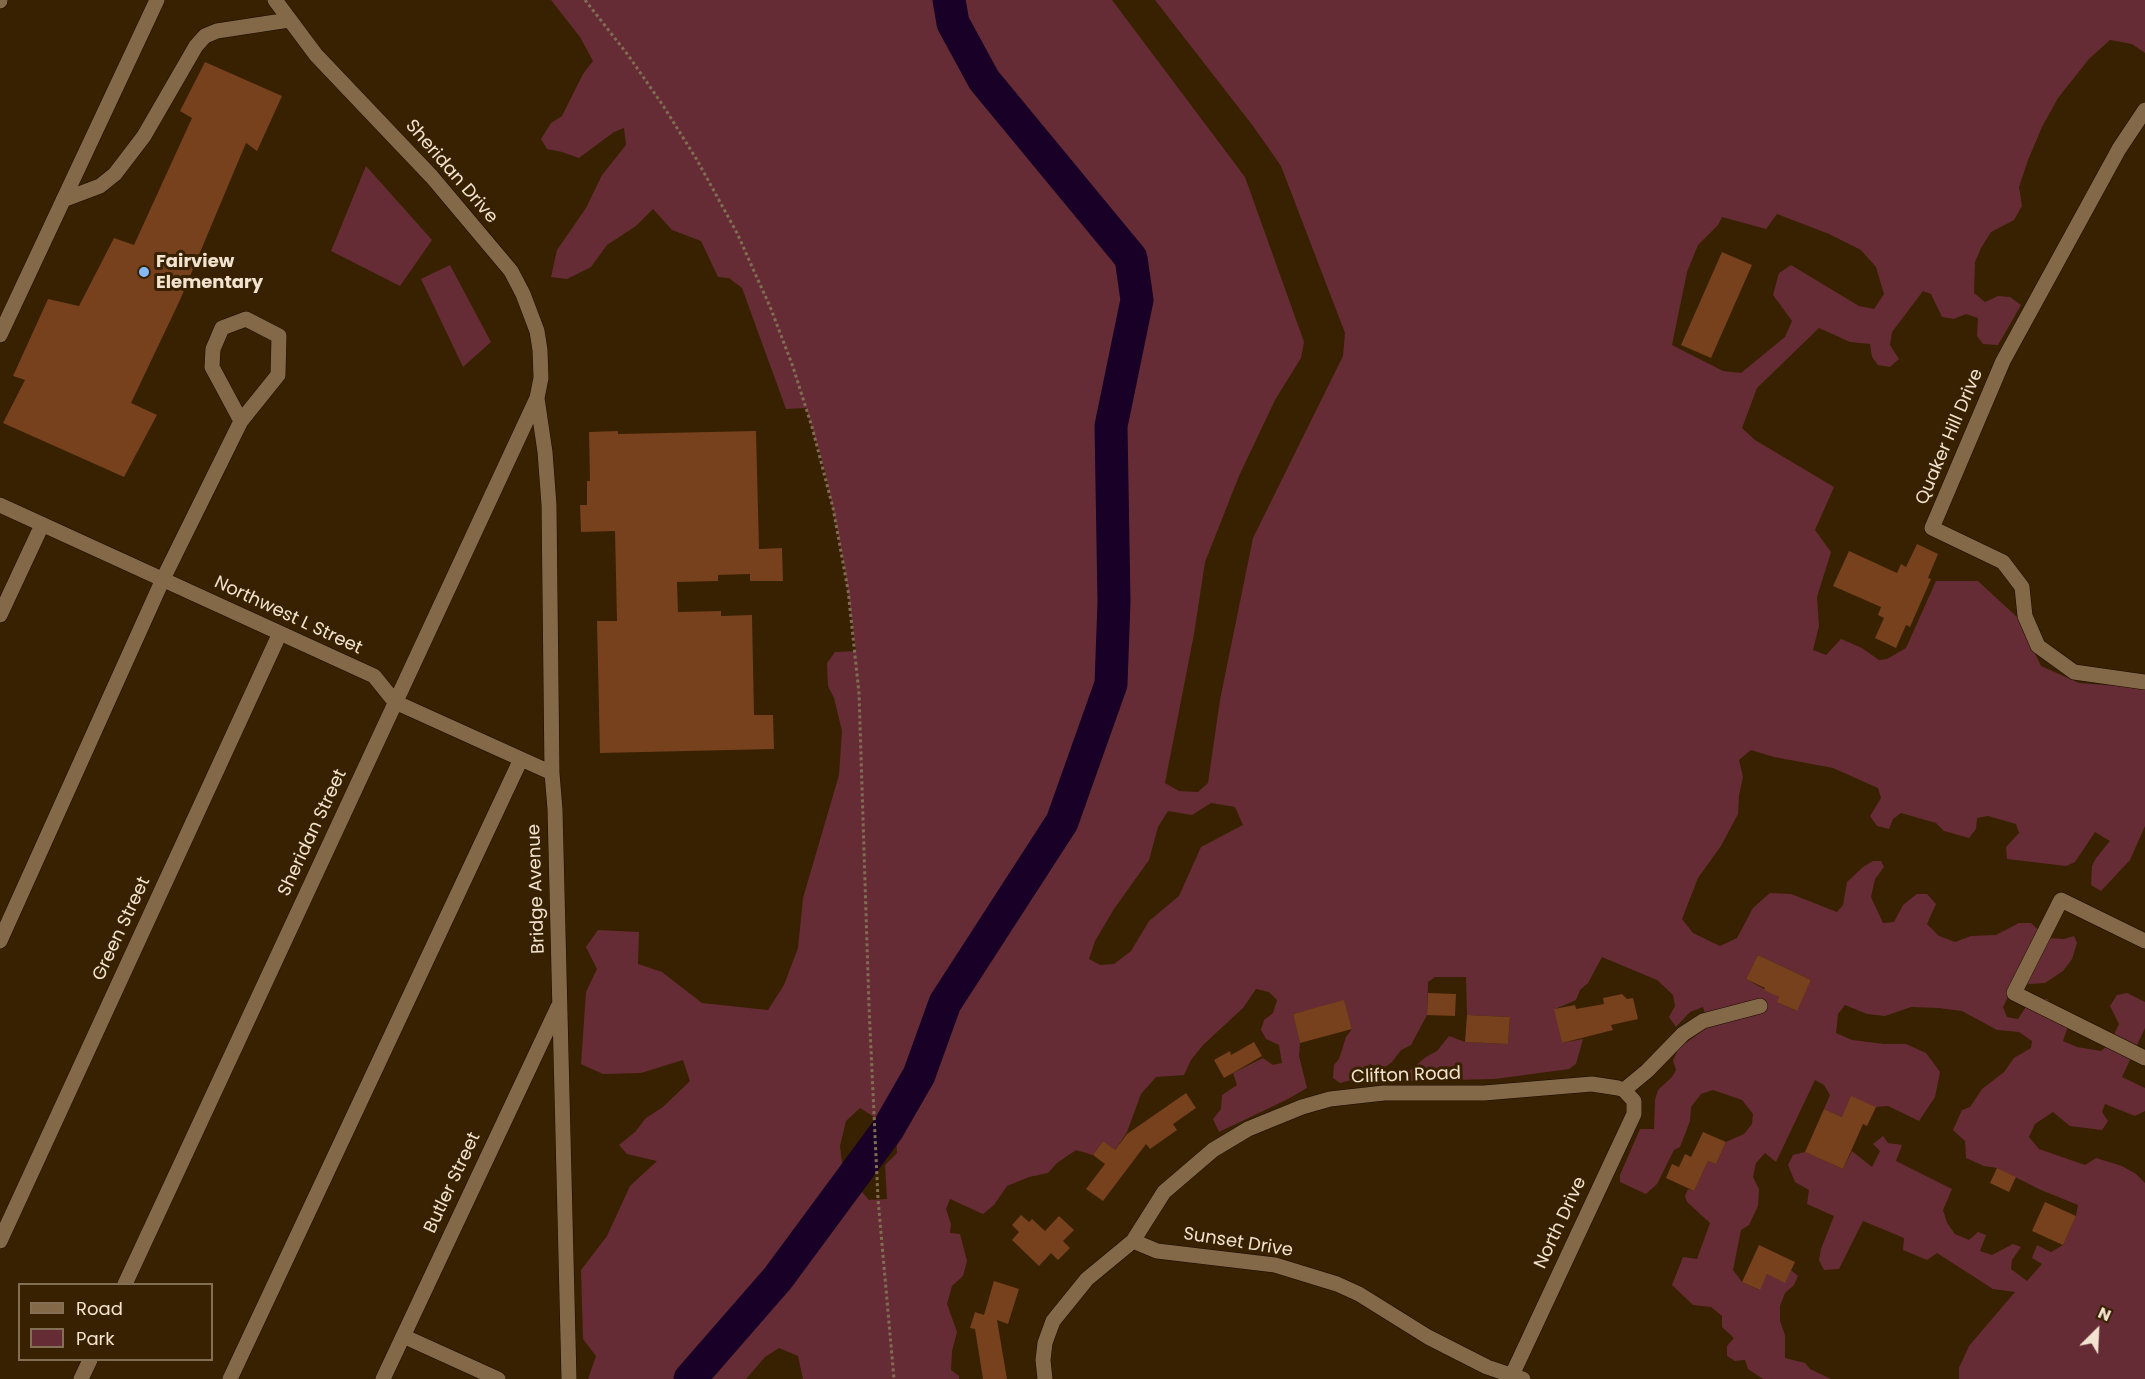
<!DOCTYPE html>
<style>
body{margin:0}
#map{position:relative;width:2145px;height:1379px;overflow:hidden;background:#372100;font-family:Poppins,sans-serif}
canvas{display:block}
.legend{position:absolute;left:18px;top:1283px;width:195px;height:78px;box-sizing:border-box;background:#372100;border:2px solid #826f54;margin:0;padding:8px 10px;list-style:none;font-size:18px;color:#f2e3d1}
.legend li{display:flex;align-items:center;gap:12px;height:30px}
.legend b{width:30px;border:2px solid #826f54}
.north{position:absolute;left:2067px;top:1301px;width:60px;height:60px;-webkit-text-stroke:4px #372100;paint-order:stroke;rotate:24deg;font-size:16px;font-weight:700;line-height:24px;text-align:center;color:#f2e3d1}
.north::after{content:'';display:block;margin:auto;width:21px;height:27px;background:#f2e3d1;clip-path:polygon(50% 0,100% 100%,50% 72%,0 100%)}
</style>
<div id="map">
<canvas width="2145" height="1379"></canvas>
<ul class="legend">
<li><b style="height:8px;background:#836948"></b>Road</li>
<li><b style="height:16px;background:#662c35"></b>Park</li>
</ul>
<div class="north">N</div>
</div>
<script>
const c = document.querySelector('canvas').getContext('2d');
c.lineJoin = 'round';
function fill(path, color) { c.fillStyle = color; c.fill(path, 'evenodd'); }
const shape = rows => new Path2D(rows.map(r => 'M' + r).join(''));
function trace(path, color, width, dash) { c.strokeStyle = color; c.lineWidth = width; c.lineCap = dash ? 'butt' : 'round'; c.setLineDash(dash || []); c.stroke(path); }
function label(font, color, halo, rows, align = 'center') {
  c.font = font + ' Poppins,sans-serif'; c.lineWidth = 6; c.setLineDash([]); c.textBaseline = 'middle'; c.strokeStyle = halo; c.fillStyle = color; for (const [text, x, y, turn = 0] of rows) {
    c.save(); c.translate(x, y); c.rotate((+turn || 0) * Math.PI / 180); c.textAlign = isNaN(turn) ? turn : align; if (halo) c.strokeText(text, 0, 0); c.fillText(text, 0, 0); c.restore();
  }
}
const green = shape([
 [551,0,1112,0,1245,177,1304,342,1301,358,1275,400,1239,476,1205,562,1194,634,1165,783,1179,791,1198,792,1208,783,1220,700,1253,538,1343,356,1345,333,1281,166,1253,126,1155,0,2145,0,2145,53,2132,44,2110,40,2089,59,2058,98,2042,127,2028,160,2019,187,2022,206,2014,220,1991,232,1981,248,1975,262,1974,293,1985,302,1998,296,2010,297,2021,305,1998,345,1983,344,1977,336,1978,318,1966,314,1954,319,1942,317,1931,294,1923,291,1892,332,1890,345,1899,359,1890,367,1878,365,1872,357,1870,344,1850,342,1819,328,1757,388,1742,428,1755,440,1834,487,1815,530,1831,552,1817,597,1819,626,1813,650,1826,655,1841,639,1862,648,1879,660,1887,659,1906,648,1936,581,1978,581,2018,618,2041,666,2079,683,2145,688,2145,826,2130,860,2101,891,2091,885,2092,866,2096,858,2110,841,2095,832,2075,862,2066,866,2007,859,2006,847,2019,833,2016,824,1988,816,1977,818,1976,829,1969,838,1944,831,1936,823,1901,813,1893,819,1889,829,1877,826,1870,816,1881,798,1878,788,1833,768,1774,757,1751,750,1739,760,1743,777,1739,795,1738,814,1721,846,1698,878,1682,919,1693,933,1720,946,1737,938,1753,908,1770,893,1791,894,1837,912,1843,905,1847,882,1863,867,1873,861,1881,861,1884,867,1875,879,1871,897,1883,923,1894,922,1903,905,1917,894,1927,894,1936,904,1927,924,1939,936,1955,942,1971,936,1996,935,2019,923,2031,923,2047,938,2064,939,2074,936,2077,943,2072,959,2063,971,2045,983,2029,984,2017,979,2003,1007,2007,1017,2018,1019,2031,999,2047,999,2065,1018,2068,1026,2063,1041,2077,1047,2101,1051,2110,1043,2119,1024,2110,1006,2117,995,2127,993,2145,1002,2145,1028,2122,1077,2145,1088,2145,1111,2135,1116,2105,1104,2102,1112,2108,1121,2102,1130,2070,1126,2053,1112,2035,1124,2029,1137,2039,1149,2085,1165,2096,1158,2122,1166,2136,1174,2145,1183,2145,1379,1959,1379,1959,1368,1969,1346,2015,1292,1993,1289,1937,1253,1927,1260,1903,1250,1904,1238,1863,1221,1839,1269,1824,1270,1819,1260,1821,1249,1834,1216,1807,1204,1809,1190,1795,1182,1788,1165,1793,1155,1805,1152,1843,1169,1852,1151,1872,1167,1880,1151,1873,1144,1883,1136,1888,1143,1902,1145,1896,1161,1952,1189,1943,1210,1947,1223,1955,1234,1969,1240,1978,1232,1986,1235,1980,1251,1992,1255,2013,1244,2021,1247,2012,1260,2011,1269,2027,1281,2042,1264,2032,1258,2037,1245,2051,1252,2063,1245,2076,1216,2078,1205,2041,1190,1997,1168,1984,1166,1966,1158,1965,1141,1953,1130,1962,1110,1970,1107,1982,1089,2004,1072,2014,1058,2031,1048,2032,1041,2019,1032,1997,1030,1962,1011,1939,1008,1911,1007,1885,1016,1867,1014,1845,1005,1838,1014,1836,1033,1852,1040,1884,1044,1906,1044,1926,1053,1940,1072,1935,1097,1919,1121,1888,1106,1876,1107,1842,1117,1824,1109,1830,1095,1824,1085,1815,1080,1776,1162,1765,1153,1756,1163,1753,1177,1759,1189,1758,1206,1749,1225,1741,1230,1733,1270,1742,1282,1759,1290,1767,1274,1785,1282,1791,1270,1798,1276,1794,1285,1785,1293,1780,1306,1780,1321,1785,1335,1785,1358,1805,1363,1810,1369,1831,1379,1763,1379,1748,1369,1745,1360,1735,1361,1727,1356,1727,1346,1734,1338,1722,1327,1722,1316,1711,1307,1693,1305,1672,1285,1683,1257,1697,1259,1710,1223,1687,1202,1685,1196,1688,1189,1694,1191,1708,1161,1716,1164,1726,1142,1744,1134,1752,1124,1753,1114,1742,1100,1713,1090,1701,1094,1691,1107,1690,1121,1680,1147,1674,1150,1657,1184,1646,1194,1620,1182,1620,1175,1640,1129,1654,1129,1655,1100,1658,1090,1672,1077,1676,1070,1673,1060,1679,1048,1709,1026,1703,1007,1690,1012,1676,1027,1669,1017,1675,1006,1673,995,1657,980,1602,957,1588,983,1580,990,1576,1000,1555,1009,1562,1043,1583,1039,1576,1064,1569,1069,1495,1079,1404,1081,1409,1071,1426,1057,1437,1051,1449,1036,1465,1042,1508,1044,1510,1017,1467,1015,1466,977,1435,977,1428,982,1427,1015,1411,1045,1401,1050,1392,1062,1383,1069,1370,1064,1355,1079,1340,1083,1333,1078,1334,1065,1339,1059,1346,1037,1352,1029,1344,1001,1293,1014,1300,1043,1299,1056,1307,1088,1286,1100,1219,1132,1213,1119,1221,1109,1222,1095,1237,1085,1233,1073,1263,1058,1273,1065,1282,1063,1279,1045,1266,1039,1261,1030,1264,1020,1273,1013,1277,1000,1269,992,1256,989,1243,1008,1203,1045,1191,1060,1184,1075,1156,1077,1141,1094,1127,1132,1115,1150,1103,1141,1093,1155,1076,1150,1057,1163,1048,1173,1029,1177,1007,1186,994,1205,983,1214,950,1199,946,1209,951,1224,950,1233,960,1234,967,1261,963,1276,952,1286,947,1304,957,1332,952,1351,951,1370,959,1376,959,1379,803,1379,798,1356,779,1348,765,1357,746,1379,588,1379,596,1356,583,1339,581,1270,607,1236,630,1186,657,1161,627,1154,619,1145,635,1132,646,1118,663,1107,690,1081,683,1060,641,1073,603,1074,581,1064,586,992,597,969,586,947,598,930,639,932,638,964,662,972,702,1003,768,1010,784,985,798,948,803,898,839,775,842,731,834,698,828,686,827,663,835,652,856,651,845,569,837,528,824,467,806,408,786,409,742,288,729,278,718,277,701,241,672,230,653,209,636,226,607,245,591,267,567,279,551,277,557,250,586,208,602,175,626,145,624,128,614,132,579,158,562,152,547,149,541,139,551,123,562,116,583,74,593,61,580,37],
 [1777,214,1829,234,1861,250,1876,267,1884,294,1874,309,1859,306,1791,265,1779,273,1773,295,1792,321,1785,337,1741,373,1723,371,1672,345,1687,272,1698,245,1718,225,1722,217,1766,229],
 [1211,803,1235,807,1243,825,1201,847,1179,896,1149,921,1131,951,1114,964,1100,965,1089,959,1095,941,1114,909,1149,860,1158,827,1168,811,1192,815],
 [1758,955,1811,980,1796,1011,1778,1002,1779,997,1746,979],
 [860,1108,896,1131,897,1153,885,1165,887,1199,869,1200,843,1170,840,1146,846,1121],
 [366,166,432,240,400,286,331,251],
 [450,265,491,342,463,367,421,279]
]);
const river = shape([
 [690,1379,778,1278,888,1129,919,1075,945,1003,1062,822,1111,684,1114,602,1111,426,1137,300,1131,258,984,80,953,23,949,0]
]);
const building = shape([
 [205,62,282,96,257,151,246,143,180,300,131,403,157,415,124,477,3,423,25,380,13,376,48,299,79,306,114,238,134,245,192,118,180,111],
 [1722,252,1752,265,1711,358,1681,345],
 [618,431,618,434,756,431,759,549,782,548,783,581,750,581,750,574,718,575,718,581,677,582,678,612,721,611,721,616,752,615,754,715,773,715,774,749,600,753,597,621,617,621,615,531,581,532,580,505,587,505,587,481,590,481,589,432],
 [1917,544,1938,554,1928,578,1931,579,1910,627,1906,625,1896,648,1875,638,1884,618,1878,615,1881,607,1833,586,1849,551,1897,573,1901,564,1906,567],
 [1758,955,1811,980,1797,1011,1777,1002,1779,997,1764,990,1765,988,1746,979],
 [1428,993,1456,994,1455,1016,1427,1015],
 [1622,994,1627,999,1633,998,1638,1019,1611,1025,1613,1030,1562,1043,1554,1009,1575,1005,1576,1009,1604,1004,1603,998],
 [1344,1000,1352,1029,1300,1043,1293,1014],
 [1467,1015,1510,1017,1508,1044,1465,1042],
 [1254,1042,1262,1056,1224,1078,1214,1060,1230,1051,1231,1055],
 [1186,1093,1196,1108,1173,1124,1177,1130,1150,1149,1146,1144,1103,1201,1086,1189,1105,1164,1093,1155,1103,1141,1115,1150,1127,1134],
 [1851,1096,1876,1107,1867,1126,1863,1124,1843,1169,1805,1152,1824,1109,1842,1117],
 [1703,1132,1726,1142,1716,1164,1708,1161,1694,1191,1666,1178,1672,1164,1679,1167,1685,1154,1691,1157],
 [1997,1168,2016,1177,2009,1192,1990,1183],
 [2045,1202,2076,1216,2063,1245,2032,1231],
 [1021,1215,1029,1222,1032,1219,1045,1231,1059,1216,1074,1230,1063,1241,1070,1248,1058,1260,1051,1253,1039,1266,1012,1240,1019,1232,1012,1225],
 [1759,1245,1795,1262,1785,1283,1767,1274,1760,1290,1742,1282],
 [994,1281,1019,1289,1008,1324,997,1320,1007,1379,983,1379,975,1329,970,1328,975,1312,984,1315]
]);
const path = shape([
 [585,0,628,55,664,107,697,160,737,233,771,309,793,367,812,427,833,508,848,590,859,693,869,1007,878,1199,894,1379]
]);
const minor = shape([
 [0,1,0,0],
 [2145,110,2119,149,2003,361,1932,528,2003,562,2022,587,2025,616,2038,646,2074,672,2145,682],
 [63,200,100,186,115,174,144,136,196,46,205,36,217,31,289,20],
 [0,335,157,0],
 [537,398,545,452,549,505,552,773,555,809,569,1379],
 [0,505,374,676,395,702,552,773],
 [0,615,42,525],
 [0,941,163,579,241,421,278,375,279,336,246,319,222,328,213,349,212,367,241,421],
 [2145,941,2061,900,2014,993,2145,1058],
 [1624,1090,1647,1071,1683,1034,1703,1021,1760,1006],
 [0,1241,280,633],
 [1133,1241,1164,1192,1213,1150,1248,1129,1302,1107,1330,1099,1384,1093,1484,1093,1592,1084,1618,1088,1624,1090,1634,1101,1634,1114,1512,1375],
 [125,1284,537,398,541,378,540,350,537,331,523,294,511,271,432,177,316,55,275,0],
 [403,1336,498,1379],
 [81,1379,90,1360],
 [230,1379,521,759],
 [383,1379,558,1007],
 [1045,1379,1043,1360,1045,1343,1053,1321,1087,1279,1133,1241,1157,1251,1275,1265,1337,1284,1359,1294,1428,1337,1487,1367,1523,1379]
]);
const markers = [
 [144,272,6,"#84bcfb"]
];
const streetNames = [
 ["Sheridan Drive",451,172,49],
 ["Quaker Hill Drive",1950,437,-67],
 ["Northwest L Street",288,616,25],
 ["Sheridan Street",313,833,-65],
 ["Bridge Avenue",537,889,-92],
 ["Green Street",122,929,-65],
 ["Clifton Road",1406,1076,-2],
 ["Butler Street",453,1183,-65],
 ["North Drive",1561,1223,-65],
 ["Sunset Drive",1238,1243,9]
];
const poiNames = [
 ["Fairview",156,262],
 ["Elementary",156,283]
];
fill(green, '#662c35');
trace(river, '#190027', 33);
fill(building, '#76411c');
trace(minor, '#1b0b00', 16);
trace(path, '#816e52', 3, [3, 3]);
trace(minor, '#836948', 15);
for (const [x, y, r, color] of markers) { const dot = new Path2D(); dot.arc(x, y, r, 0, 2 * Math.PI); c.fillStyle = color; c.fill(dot); trace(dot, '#372100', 2); }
label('18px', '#f2e3d1', '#372100', streetNames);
label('bold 18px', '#f2e3d1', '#372100', poiNames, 'left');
</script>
